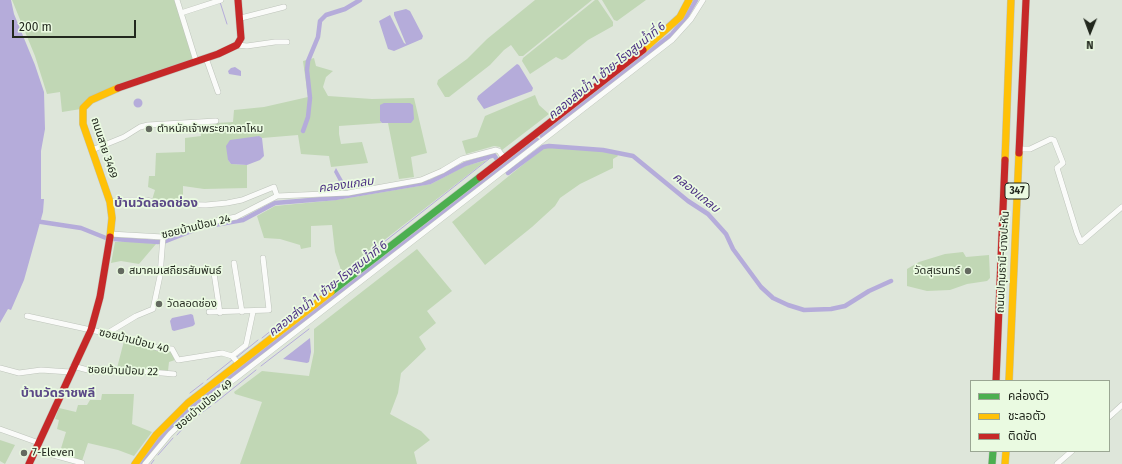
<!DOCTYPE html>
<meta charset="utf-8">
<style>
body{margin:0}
#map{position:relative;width:1122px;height:464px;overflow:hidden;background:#dee6da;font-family:"Fira Sans","Noto Sans Thai",sans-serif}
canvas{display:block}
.legend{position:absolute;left:970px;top:380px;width:140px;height:72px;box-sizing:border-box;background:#eafae1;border:1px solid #9aa693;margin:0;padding:5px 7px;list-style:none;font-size:12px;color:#22281e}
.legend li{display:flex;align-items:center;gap:8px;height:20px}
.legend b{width:20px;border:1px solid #9aa693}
.north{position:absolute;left:1070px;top:12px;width:40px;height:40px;-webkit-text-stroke:3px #eafae1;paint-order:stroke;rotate:181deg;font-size:11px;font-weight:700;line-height:16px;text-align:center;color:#22281e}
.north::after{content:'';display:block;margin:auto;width:14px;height:18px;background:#22281e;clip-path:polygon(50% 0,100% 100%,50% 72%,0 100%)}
.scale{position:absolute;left:12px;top:20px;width:124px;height:18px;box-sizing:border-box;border:2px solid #22281e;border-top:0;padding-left:5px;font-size:12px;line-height:14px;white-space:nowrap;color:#22281e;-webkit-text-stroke:3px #eafae1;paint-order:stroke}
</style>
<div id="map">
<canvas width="1122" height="464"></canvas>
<ul class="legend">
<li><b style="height:5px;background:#4caf50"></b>คล่องตัว</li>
<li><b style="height:5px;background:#ffc107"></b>ชะลอตัว</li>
<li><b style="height:5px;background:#c62828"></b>ติดขัด</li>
</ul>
<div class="north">N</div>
<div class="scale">200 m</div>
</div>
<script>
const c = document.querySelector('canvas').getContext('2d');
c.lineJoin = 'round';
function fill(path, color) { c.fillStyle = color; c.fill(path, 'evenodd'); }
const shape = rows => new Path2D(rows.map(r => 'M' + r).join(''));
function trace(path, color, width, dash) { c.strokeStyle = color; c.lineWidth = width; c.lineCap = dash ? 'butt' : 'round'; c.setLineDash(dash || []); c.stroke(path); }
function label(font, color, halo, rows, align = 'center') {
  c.font = font + ' "Fira Sans","Noto Sans Thai",sans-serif'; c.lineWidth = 3.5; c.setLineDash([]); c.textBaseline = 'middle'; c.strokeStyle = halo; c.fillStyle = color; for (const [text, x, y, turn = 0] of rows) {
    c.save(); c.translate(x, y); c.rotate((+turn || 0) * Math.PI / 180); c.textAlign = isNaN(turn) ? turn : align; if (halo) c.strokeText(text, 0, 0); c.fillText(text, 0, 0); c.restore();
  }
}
const green = shape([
 [12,0,175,0,195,61,123,85,81,109,62,112,60,92,47,94,35,56],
 [535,0,592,0,523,56,519,56,511,45,504,50,490,65,449,97,445,97,437,84,438,80,467,59,487,39],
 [595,0,598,0,613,22,613,26,588,40,566,58,562,60,556,57,530,74,522,61,523,58],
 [602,0,646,0,617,21,614,20],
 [314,58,316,66,333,71,326,77,323,87,328,96,372,99,414,98,427,153,411,157,414,177,399,179,388,123,411,123,380,121,382,123,339,126,339,134,341,144,362,142,368,163,331,167,329,156,301,154,298,135,262,138,258,136,228,160,231,164,247,165,247,188,204,189,183,186,183,201,152,200,155,190,148,187,149,176,155,176,156,153,185,152,185,138,201,136,200,124,233,122,234,110,264,107,308,97,303,61],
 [535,95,539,105,549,114,502,150,500,147,494,146,466,154,462,141,477,137,485,116],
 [546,146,602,150,616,153,618,156,613,159,613,168,580,184,560,198,555,206,532,227,485,265,452,222],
 [487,160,342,273,335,252,332,225,311,226,311,247,301,249,300,245,280,239,264,238,257,216,275,206,336,200,431,184,465,166],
 [133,241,156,244,139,264,121,261,111,263,115,242],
 [417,249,452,291,427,311,436,323,419,337,426,349,401,373,398,393,390,414,421,431,430,440,414,452,417,464,240,464,262,402,235,394,234,392,262,371,309,376,314,352,314,329],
 [963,252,966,257,989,255,990,278,987,281,967,284,950,290,927,291,907,286,907,269,919,262,945,254],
 [124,341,169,351,172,353,175,360,169,362,168,371,117,368],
 [102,394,134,394,132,424,152,432,134,456,118,450,88,443,82,461,59,455,66,432,57,429,59,420,55,419,59,408,76,412,78,405,87,405,90,400,101,400],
 [0,440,15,445,5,464,0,461]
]);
const water = shape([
 [0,0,11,0,14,14,35,65,44,92,45,129,41,151,41,199,44,199,43,212,24,280,11,310,8,309,0,323],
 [406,9,410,11,423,36,422,39,394,51,388,49,379,21,390,15,404,43,406,44,394,15,394,12],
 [517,64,519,65,533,88,532,91,484,109,477,99,478,96],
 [235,67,241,71,241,76,229,74,228,71,231,68],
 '133.5 103a4.5 4.5 0 1 1 9 0a4.5 4.5 0 1 1-9 0Z',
 [384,103,410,103,413,105,414,119,411,123,382,123,380,121,380,105],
 [259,136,262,138,264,156,260,160,247,165,231,164,228,160,226,146,230,140],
 [336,168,345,184,342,187,334,172],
 [191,314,193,315,195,324,193,326,174,331,172,330,170,321,172,318],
 [310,338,311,352,309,362,307,363,283,359]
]);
const stream = shape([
 [220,2,227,24],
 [340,277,494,155],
 [320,293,335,281],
 [299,309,316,296],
 [262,338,294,312],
 [237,357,258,340],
 [261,366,309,329],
 [207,380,232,360],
 [190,393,203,383],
 [215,403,256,370],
 [190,421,211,406],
 [177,435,185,426],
 [158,455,173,438],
 [151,464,154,460]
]);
const canal = shape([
 [303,131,308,117,310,98,307,70,308,61,318,37,320,21,326,15,345,9,360,0],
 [542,136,672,34,686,17,696,0],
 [507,171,508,173,543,147,549,146,603,150,633,156,688,201,708,214,726,234,733,249,761,287,773,298,788,305,804,310,831,309,845,306,869,291,891,281],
 [35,221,81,228,106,238],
 [197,228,243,220,275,203,335,198,430,182,465,164,494,155,496,158],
 [114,239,158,242,166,241,194,230],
 [140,464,164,434,188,410,537,140]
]);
const street = shape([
 [177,0,196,61],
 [181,13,221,0],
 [241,18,284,7],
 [237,45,247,46,275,42,287,42],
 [206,58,218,92],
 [1019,149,1030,149,1051,139,1054,140,1063,163,1057,168,1077,233,1081,242,1122,207],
 [92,150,124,137,140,127,148,125,216,121],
 [110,202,125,200,146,200,163,204,206,205,227,203,242,200,274,187,277,196],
 [110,234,163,237,200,224,236,217,277,196,348,193,421,180,442,171,462,159,496,150,499,151,504,158],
 [234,263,242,312],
 [214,273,220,313],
 [209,312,269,310,263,258],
 [27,316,100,332,158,348,172,349,178,360,222,353,232,356,239,364],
 [106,334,136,316,153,309,160,276,163,237],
 [232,356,246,345,253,312],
 [73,366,95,372,115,369,174,374],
 [0,368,19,373,41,370,70,372],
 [1109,417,1122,405],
 [0,429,39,443],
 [35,450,82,463],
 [145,464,170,434,196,409,672,40,691,19,703,0],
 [1057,464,1072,451]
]);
const fast = shape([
 [331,292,480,177],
 [992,464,993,451]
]);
const slow = shape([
 [643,50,680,17,689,0],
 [1005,160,1011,0],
 [110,237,112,218,110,202,83,124,83,108,91,100,118,88],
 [1009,381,1019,153],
 [135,464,156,435,188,403,331,292],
 [1005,464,1006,451]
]);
const jam = shape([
 [118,88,218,54,237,45,241,38,238,0],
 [1019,153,1026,0],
 [480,177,643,50],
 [996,381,1005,160],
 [29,464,91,330,100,297,110,237]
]);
const markers = [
 [149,129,4,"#646a60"],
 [121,271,4,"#646a60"],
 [968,271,4,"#646a60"],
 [159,304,4,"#646a60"],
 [24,453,4,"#646a60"]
];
const shields = [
 [1017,191,24]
];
const shieldNames = [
 ["347",1017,191]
];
const poiNames = [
 ["ตำหนักเจ้าพระยากลาโหม",157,129],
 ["สมาคมเสถียรสัมพันธ์",129,271],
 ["วัดสุเรนทร์",960,271,"right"],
 ["วัดลอดช่อง",167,304],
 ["7-Eleven",32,453]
];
const streetNames = [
 ["ถนนสาย 3469",104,148,72],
 ["ซอยบ้านป้อม 24",196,227,-14],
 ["ถนนปทุมธานี-บางปะหัน",1003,262,-87],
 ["ซอยบ้านป้อม 40",134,341,14],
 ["ซอยบ้านป้อม 22",123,371,2],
 ["ซอยบ้านป้อม 49",204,405,-40]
];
const waterNames = [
 ["คลองส่งน้ำ 1 ซ้าย-โรงสูบน้ำที่ 6",607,71,-39],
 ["คลองแกลบ",346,185,-8],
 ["คลองแกลบ",696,193,39],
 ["คลองส่งน้ำ 1 ซ้าย-โรงสูบน้ำที่ 6",328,289,-38]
];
const quarterNames = [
 ["บ้านวัดลอดช่อง",156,203],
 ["บ้านวัดราชพลี",58,393]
];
fill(green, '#c1d7b5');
fill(water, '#b5acda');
trace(stream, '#b5acda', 1);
trace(canal, '#b5acda', 4.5);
trace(street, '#bec4bb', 6);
trace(fast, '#bec4bb', 8);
trace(slow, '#bec4bb', 8);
trace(jam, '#bec4bb', 8);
trace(street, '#fafbf9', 5);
trace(fast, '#4caf50', 7);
trace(slow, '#ffc107', 7);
trace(jam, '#c62828', 7);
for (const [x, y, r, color] of markers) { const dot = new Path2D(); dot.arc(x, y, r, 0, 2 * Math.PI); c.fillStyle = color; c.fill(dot); trace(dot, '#eafae1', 1.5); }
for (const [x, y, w] of shields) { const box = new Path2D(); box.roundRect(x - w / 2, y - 8, w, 16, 3); c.fillStyle = '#eafae1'; c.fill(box); trace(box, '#22281e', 1); }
label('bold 10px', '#22281e', null, shieldNames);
label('11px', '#22281e', '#eafae1', poiNames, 'left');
label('11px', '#22281e', '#eafae1', streetNames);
label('italic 12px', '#4c3083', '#eafae1', waterNames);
label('bold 13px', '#5b4987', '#eafae1', quarterNames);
</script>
